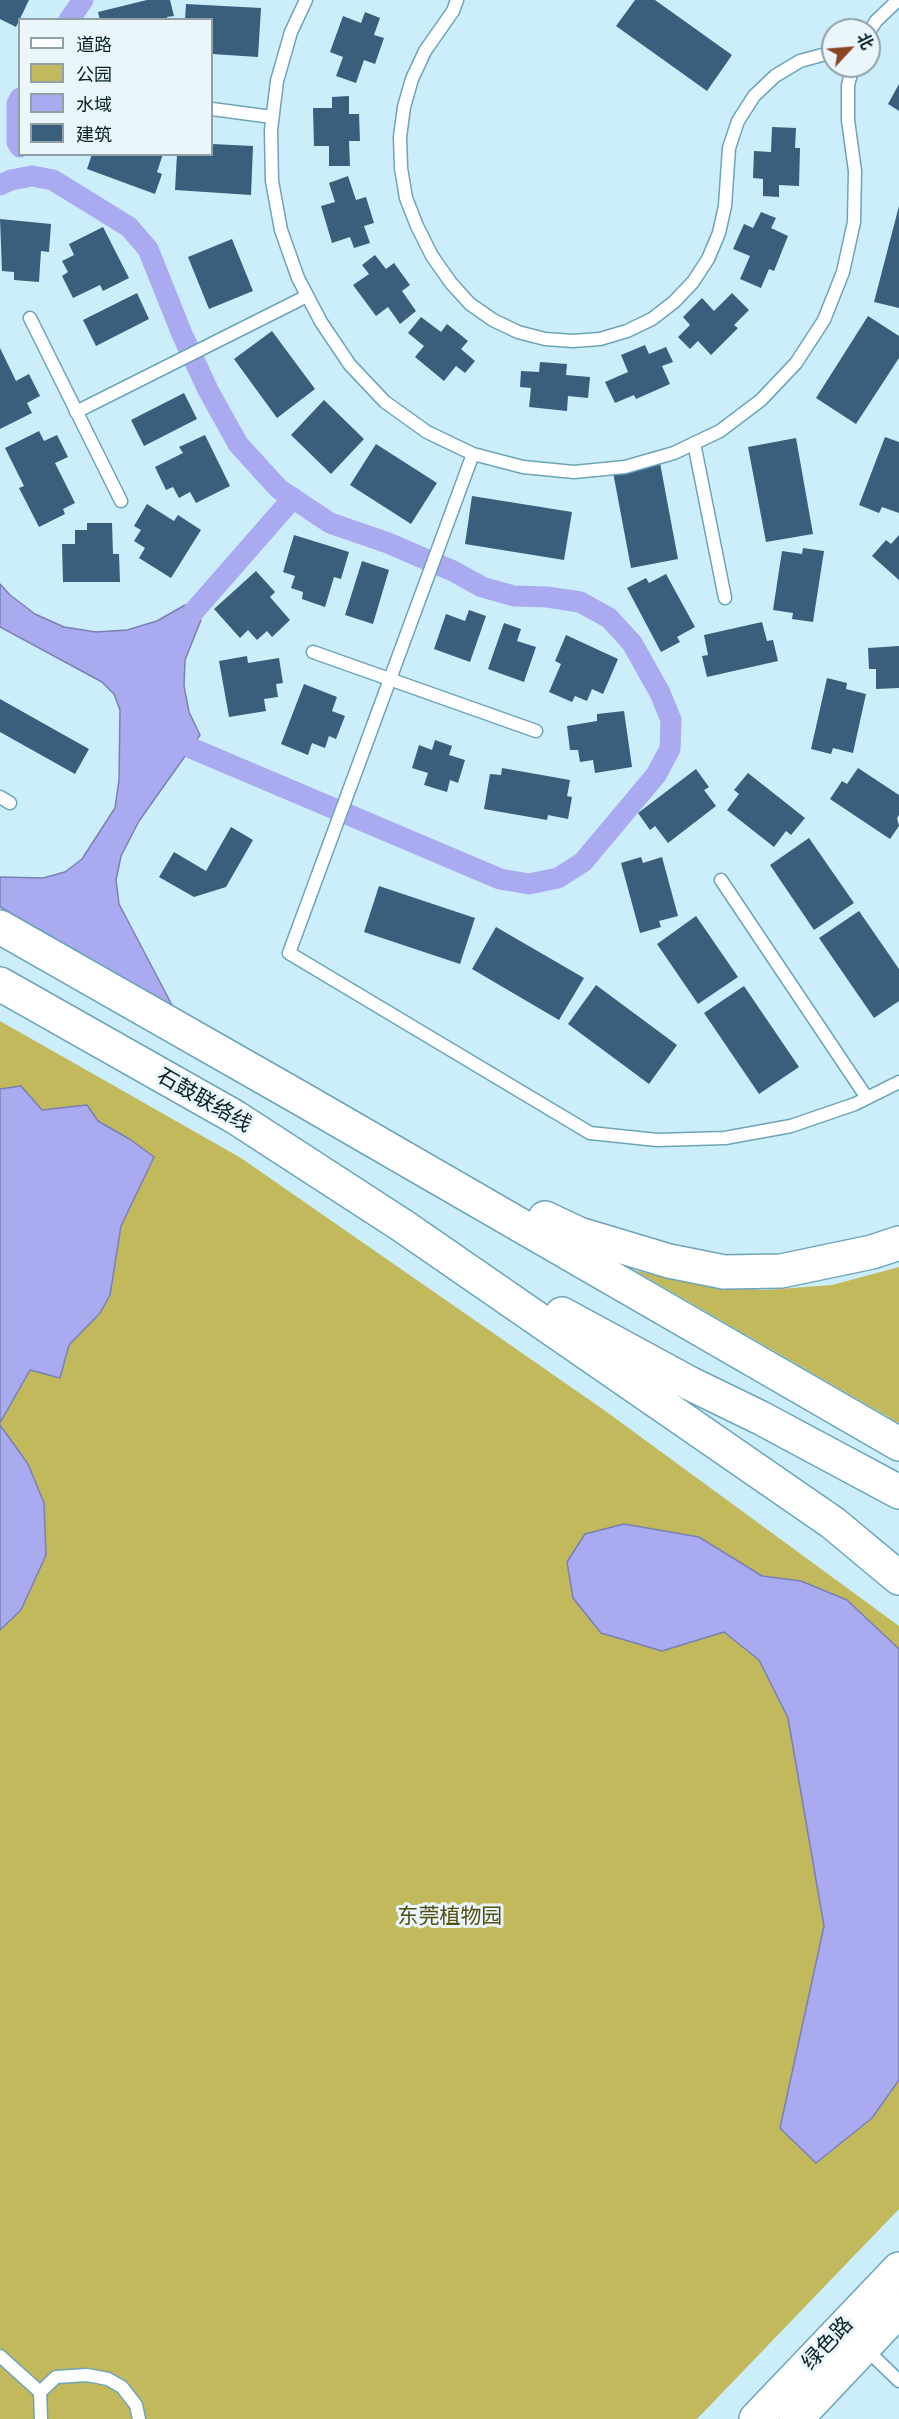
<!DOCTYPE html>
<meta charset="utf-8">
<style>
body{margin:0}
#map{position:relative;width:899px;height:2419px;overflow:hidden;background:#ccedfa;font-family:Manrope,"Noto Sans SC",sans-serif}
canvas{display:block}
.legend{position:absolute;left:18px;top:18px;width:195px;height:138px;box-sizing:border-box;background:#ebf6fb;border:2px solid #90a0a7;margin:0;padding:8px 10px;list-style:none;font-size:18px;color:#082028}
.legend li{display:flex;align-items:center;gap:12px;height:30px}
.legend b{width:30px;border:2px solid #90a0a7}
.north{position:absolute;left:821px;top:18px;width:60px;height:60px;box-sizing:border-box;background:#ebf6fb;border:2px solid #90a0a7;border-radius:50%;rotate:64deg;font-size:16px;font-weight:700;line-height:24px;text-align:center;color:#082028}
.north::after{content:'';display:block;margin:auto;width:21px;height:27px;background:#8c4523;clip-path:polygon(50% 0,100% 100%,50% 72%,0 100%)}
</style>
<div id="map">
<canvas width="899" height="2419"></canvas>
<ul class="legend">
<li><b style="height:8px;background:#fff"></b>道路</li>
<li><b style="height:16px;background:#c2b95c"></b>公园</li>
<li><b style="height:16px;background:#aaaaf0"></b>水域</li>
<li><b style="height:16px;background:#395f7d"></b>建筑</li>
</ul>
<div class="north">北</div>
</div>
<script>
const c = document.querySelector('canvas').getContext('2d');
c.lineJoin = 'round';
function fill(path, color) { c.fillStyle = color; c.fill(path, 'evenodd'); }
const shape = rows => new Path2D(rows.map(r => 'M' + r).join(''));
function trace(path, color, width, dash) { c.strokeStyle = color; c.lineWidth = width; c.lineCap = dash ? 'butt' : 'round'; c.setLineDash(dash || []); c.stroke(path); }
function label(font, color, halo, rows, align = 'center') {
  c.font = font + ' Manrope,"Noto Sans SC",sans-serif'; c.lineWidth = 6; c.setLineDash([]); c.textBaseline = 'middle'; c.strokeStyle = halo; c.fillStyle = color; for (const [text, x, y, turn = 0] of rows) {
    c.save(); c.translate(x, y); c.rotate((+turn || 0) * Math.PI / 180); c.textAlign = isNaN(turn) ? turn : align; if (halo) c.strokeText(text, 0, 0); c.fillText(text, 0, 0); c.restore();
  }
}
const green = shape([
 [0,1021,241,1158,604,1410,899,1626,899,2209,697,2419,0,2419],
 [899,1267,899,1423,634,1270,699,1285,765,1290,832,1285]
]);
const water = shape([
 [0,584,10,595,35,614,64,627,96,632,127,630,157,621,185,605,201,620,185,660,184,686,189,712,200,735,139,821,121,856,116,880,119,904,173,1007,0,907,0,877,43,878,65,872,82,859,115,808,119,780,120,710,114,694,102,682,0,627,0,584],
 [21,1086,42,1110,87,1105,98,1121,131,1140,154,1157,121,1226,110,1295,100,1313,69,1345,60,1378,30,1370,0,1423,0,1089,21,1086],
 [0,1425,28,1464,44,1503,46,1555,21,1610,0,1630,0,1425],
 [624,1524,699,1537,762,1576,801,1581,847,1600,899,1649,899,2080,872,2118,816,2163,780,2128,824,1926,788,1718,759,1660,724,1632,662,1651,601,1633,573,1598,567,1562,585,1534,624,1524]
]);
const canal = shape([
 [69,20,83,0],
 [20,98,17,104,17,142,20,147],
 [0,185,11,180,32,176,53,180,129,227,148,249,182,334,208,390,238,444,279,489,330,523,388,543,453,571,482,587,514,596,547,597,580,602,609,618,632,643,660,693,671,720,670,749,656,775,583,862,558,878,529,884,500,879,191,748,171,728],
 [175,633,293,498]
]);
const building = shape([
 [0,0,29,0,16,27,0,19],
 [147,0,170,0,174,16,167,17,168,20,100,20,98,12],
 [635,0,655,0,732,55,707,91,616,26],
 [186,4,261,8,258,57,212,54,212,20,185,20],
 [365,12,380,18,374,35,384,38,375,64,364,60,356,83,336,76,343,57,330,52,343,16,361,23],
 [899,84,899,111,888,104],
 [349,96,349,114,359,114,360,141,349,141,350,166,329,166,329,146,314,146,313,108,332,108,332,97],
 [772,127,796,128,795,148,800,148,799,186,779,185,779,197,763,196,763,179,753,178,754,151,771,152],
 [212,144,253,146,251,195,175,190,177,154,212,154],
 [92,154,163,154,157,172,162,174,155,194,87,169],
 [348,176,356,200,366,197,374,223,364,226,370,243,354,248,350,237,332,243,321,206,335,202,329,183],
 [899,206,899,308,874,302],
 [761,212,776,218,771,228,788,236,774,271,769,269,761,288,740,279,750,256,733,249,744,224,753,228],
 [0,219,51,224,49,252,41,251,39,282,14,280,14,272,2,271],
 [103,227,129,278,103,291,100,285,73,298,62,276,68,272,62,261,74,255,69,244],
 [232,239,253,291,209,309,188,257],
 [375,255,386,269,394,263,410,285,402,291,416,311,400,324,388,307,376,316,353,285,369,274,362,265],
 [137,293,149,319,96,346,83,320],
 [732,293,749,310,734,325,738,328,711,355,698,341,690,349,678,337,690,325,683,317,702,298,714,311],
 [868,316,899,336,899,358,856,424,816,398],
 [421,317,441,332,447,324,468,341,461,349,475,361,465,373,456,366,444,381,415,357,424,346,408,333],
 [272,331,315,389,277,418,234,359],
 [645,345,649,354,666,347,673,362,662,366,670,384,636,399,634,395,615,403,605,382,628,372,621,355],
 [0,348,16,381,29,374,40,396,27,403,32,413,0,429],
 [540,362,567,364,566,375,590,377,588,398,568,396,567,411,529,407,531,388,520,387,521,371,539,372],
 [184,393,197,419,144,446,131,420],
 [324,400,364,439,331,474,291,435],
 [39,431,44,441,57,435,68,457,55,463,75,503,63,509,65,514,39,527,19,488,24,486,5,448],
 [205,435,230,486,196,503,190,492,179,498,173,487,166,490,155,467,183,453,179,447],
 [885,437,899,442,899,513,882,507,879,513,859,505],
 [796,438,813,534,766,542,748,447],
 [376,444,437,483,411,524,350,485],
 [660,463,678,559,631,568,613,472],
 [472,496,572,512,564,560,465,544],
 [147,504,174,521,178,515,201,530,171,578,139,558,145,548,134,541,141,530,134,526],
 [87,523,112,523,113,554,119,554,120,582,63,582,62,544,75,544,75,530,87,530],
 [294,535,349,552,341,579,334,577,325,607,302,599,303,592,291,588,295,576,283,572],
 [899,535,899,580,872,556,886,540,891,544],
 [803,548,824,551,813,622,792,619,793,613,773,610,782,551,802,554],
 [362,561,389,570,373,624,345,615],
 [256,571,275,592,270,597,290,620,272,637,267,631,257,640,248,630,240,638,214,609],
 [666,574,695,627,677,637,680,642,661,652,627,588,646,578,649,583],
 [469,610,486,616,470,662,434,649,446,614,465,621],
 [762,622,767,641,773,640,778,661,707,677,702,656,708,655,704,635],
 [504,623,521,629,517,641,536,647,524,682,488,669],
 [566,635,618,659,603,694,592,689,587,701,575,696,572,702,549,692,561,664,555,661],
 [899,646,899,688,876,689,876,669,869,669,868,648],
 [247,656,248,663,279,658,283,683,276,684,278,697,264,699,266,711,229,717,219,661],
 [827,678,847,683,846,689,866,694,853,753,833,748,831,754,811,749],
 [304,684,337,697,332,711,345,716,336,739,329,736,325,748,312,743,308,755,281,744],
 [0,699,89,749,75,774,0,732],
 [624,711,632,767,595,773,593,760,580,762,578,750,570,750,567,726,597,721,597,714],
 [435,740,452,746,449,755,465,760,458,783,450,780,447,792,424,785,428,773,412,768,419,745,432,750],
 [502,768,570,780,567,796,572,797,568,819,548,815,547,820,484,809,490,774,501,775],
 [858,768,899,795,899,815,897,818,899,826,890,839,830,799,842,781,847,784],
 [696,769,709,787,704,790,716,806,668,843,655,826,650,830,638,813],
 [748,773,805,818,791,835,786,831,774,847,727,810,739,794,734,790],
 [231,827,253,840,226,887,194,897,159,877,174,852,206,871],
 [809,838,854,903,814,930,770,865],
 [641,857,643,863,662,857,678,916,659,921,661,927,640,933,621,863],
 [379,886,475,918,460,964,364,932],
 [859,911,899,969,899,1001,874,1018,819,938],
 [696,916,738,977,698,1004,657,944],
 [496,927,584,978,559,1020,472,969],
 [596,985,677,1045,649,1084,568,1024],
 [744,986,799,1067,759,1094,704,1013]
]);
const lane = shape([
 [306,0,291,32,277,81,271,130,272,181,281,230,298,278,321,322,350,365,385,402,427,432,473,454,523,467,574,472,625,467,674,453,720,431,761,400,796,363,824,320,843,272,854,222,855,171,848,120,848,85,853,66],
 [457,0,453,11,425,51,412,79,404,107,400,137,401,168,406,198,417,226,432,256,451,283,470,304,493,320,518,332,545,339,573,341,600,339,627,331,652,319,674,302,693,282,708,259,719,233,725,206,729,148,738,121,754,96,775,76,800,61,833,52],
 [869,32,876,21,898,0],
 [212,109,272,117],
 [30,318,121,501],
 [76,412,307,296],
 [694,443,725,598],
 [473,454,289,953,590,1133,657,1140,725,1138,791,1126,855,1104,899,1082],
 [313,652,536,731],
 [0,797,10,803],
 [721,880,867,1098],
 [865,2348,899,2381],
 [0,2356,40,2392],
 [41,2419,40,2392,56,2377,87,2375,108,2379,122,2387,136,2405,139,2419]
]);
const secondary = shape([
 [756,2419,899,2269],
 [796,2419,899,2310]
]);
const highway = shape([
 [0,927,300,1098,899,1444],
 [0,984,235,1117,403,1226,833,1523,899,1578],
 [545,1218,579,1234,669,1261,724,1272,781,1271,872,1252,899,1243],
 [562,1314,691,1384,761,1418,899,1492]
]);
const streetNames = [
 ["石鼓联络线",204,1101,30],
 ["绿色路",828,2344,-47]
];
const parkNames = [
 ["东莞植物园",450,1917]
];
fill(green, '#c2b95c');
fill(water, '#aaaaf0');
trace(water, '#7981b4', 1.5);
trace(canal, '#aaaaf0', 21);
fill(building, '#395f7d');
trace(lane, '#6da4b9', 15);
trace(secondary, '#6da4b9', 36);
trace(highway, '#6da4b9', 36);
trace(lane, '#fff', 12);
trace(secondary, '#fff', 33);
trace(highway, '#fff', 33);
label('21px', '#082028', '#ebf6fb', streetNames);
label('21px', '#534e11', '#ebf6fb', parkNames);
</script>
